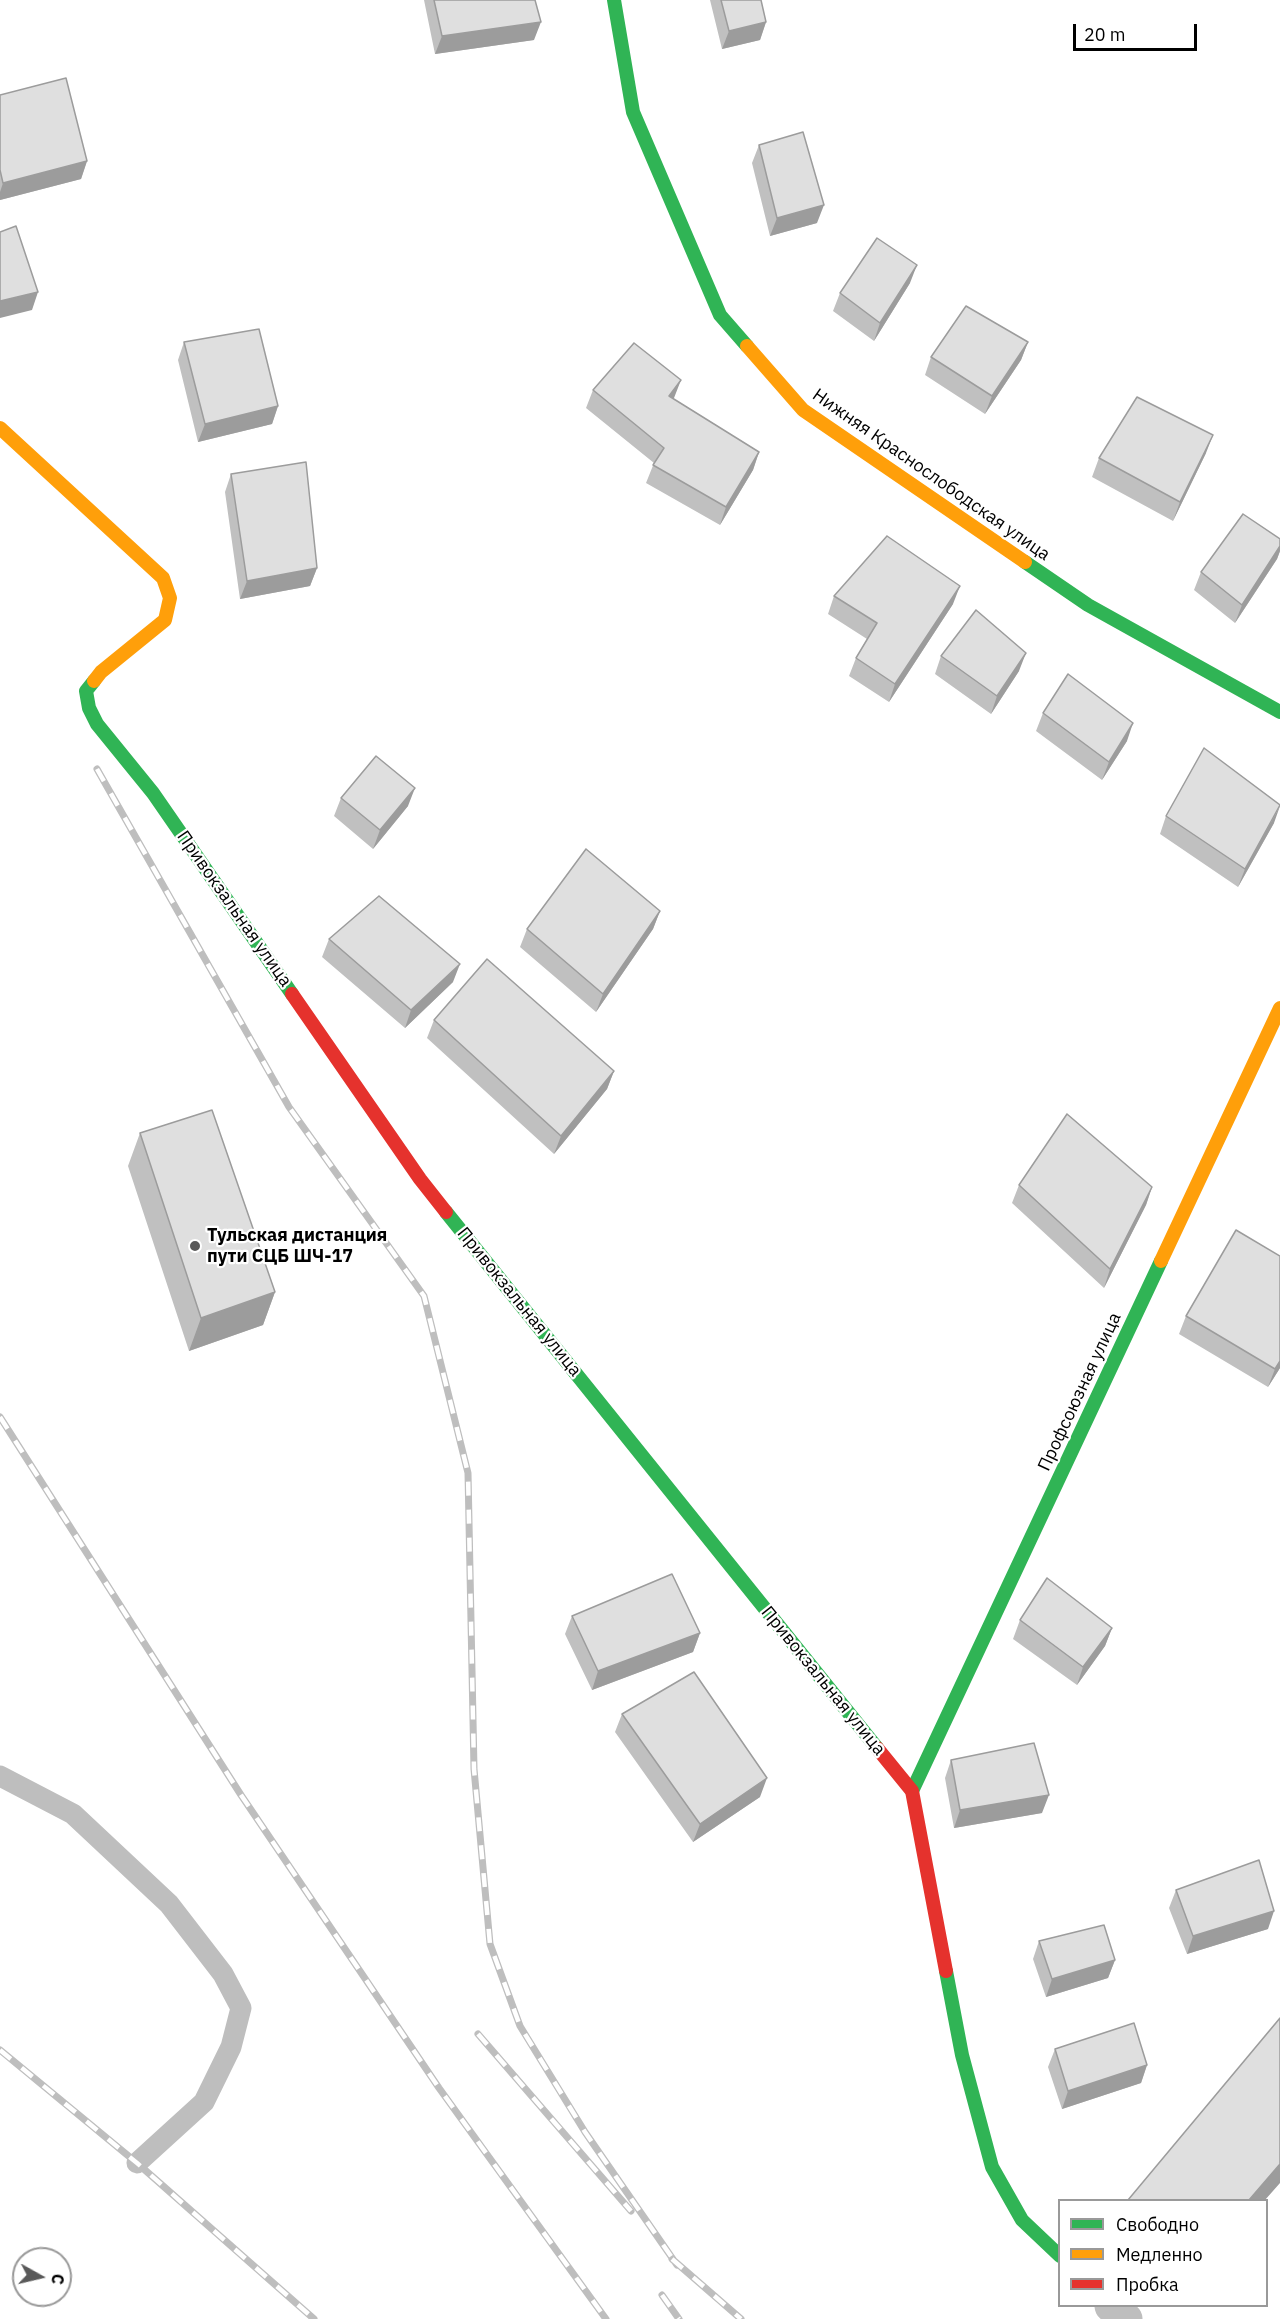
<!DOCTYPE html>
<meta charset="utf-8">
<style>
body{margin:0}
#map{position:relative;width:1280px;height:2319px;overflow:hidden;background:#fff;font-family:"IBM Plex Sans",sans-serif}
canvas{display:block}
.legend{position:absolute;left:1058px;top:2199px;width:210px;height:108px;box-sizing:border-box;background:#fff;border:2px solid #999;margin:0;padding:8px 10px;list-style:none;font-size:18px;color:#000}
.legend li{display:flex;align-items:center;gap:12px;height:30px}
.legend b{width:30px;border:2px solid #999}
.north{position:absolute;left:12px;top:2247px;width:60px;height:60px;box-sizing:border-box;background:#fff;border:2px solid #999;border-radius:50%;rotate:98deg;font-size:16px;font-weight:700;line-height:24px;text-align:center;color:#000}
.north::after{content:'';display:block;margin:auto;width:21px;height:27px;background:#595959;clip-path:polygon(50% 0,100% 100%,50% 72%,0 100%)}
.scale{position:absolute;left:1073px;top:24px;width:124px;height:27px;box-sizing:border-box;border:3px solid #000;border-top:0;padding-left:8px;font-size:18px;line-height:21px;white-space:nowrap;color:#000;-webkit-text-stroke:4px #fff;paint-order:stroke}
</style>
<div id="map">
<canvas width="1280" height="2319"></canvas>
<ul class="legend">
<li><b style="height:8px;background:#30b455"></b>Свободно</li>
<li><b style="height:8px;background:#ff9f0a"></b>Медленно</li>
<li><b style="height:8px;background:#e5322d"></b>Пробка</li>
</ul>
<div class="north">С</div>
<div class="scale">20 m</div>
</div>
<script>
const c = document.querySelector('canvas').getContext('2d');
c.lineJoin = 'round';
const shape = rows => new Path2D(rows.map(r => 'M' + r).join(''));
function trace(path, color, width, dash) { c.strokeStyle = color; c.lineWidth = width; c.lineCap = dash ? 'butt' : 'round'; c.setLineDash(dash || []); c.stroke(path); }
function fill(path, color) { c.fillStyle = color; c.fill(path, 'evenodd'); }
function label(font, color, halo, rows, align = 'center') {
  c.font = font + ' "IBM Plex Sans",sans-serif'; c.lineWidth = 4.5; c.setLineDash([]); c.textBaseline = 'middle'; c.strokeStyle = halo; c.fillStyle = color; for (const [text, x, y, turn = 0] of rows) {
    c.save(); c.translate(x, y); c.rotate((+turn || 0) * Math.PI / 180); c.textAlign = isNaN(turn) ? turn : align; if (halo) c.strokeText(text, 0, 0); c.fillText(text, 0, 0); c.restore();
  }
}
const lane = shape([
 [0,1776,73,1814,169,1904,223,1974,241,2008,231,2047,204,2102,137,2163]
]);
const street = shape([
 [1111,2306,1126,2319]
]);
const fast = shape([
 [614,0,633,112,720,315,747,346],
 [1025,562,1088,605,1280,712],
 [94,681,86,691,89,708,97,724,153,793,292,994],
 [446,1212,877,1748],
 [912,1791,1161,1261],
 [946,1971,962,2055,992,2167,1022,2220,1060,2256]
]);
const slow = shape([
 [747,346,803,410,1025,562],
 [0,428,163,578,170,598,165,620,101,672,94,681],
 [1161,1261,1280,1008]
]);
const jam = shape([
 [292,994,420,1179,446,1212],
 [877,1748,912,1791,946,1971]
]);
const rail = shape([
 [97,769,289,1107,424,1296,468,1473,474,1769,490,1944,520,2026,585,2132,677,2265],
 [0,1417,241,1795,439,2088,606,2319],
 [478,2034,631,2211],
 [0,2050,137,2163,314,2319],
 [672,2259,741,2319],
 [662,2295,679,2319]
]);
const wall = shape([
 [424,0,535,0,534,40,435,54],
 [710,0,761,0,766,22,760,40,722,49],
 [0,95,87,161,81,179,0,200],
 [759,145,817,223,770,236,752,163],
 [910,283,874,341,833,311,840,293],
 [184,342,278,406,272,424,198,442,178,360],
 [1028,342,1021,360,985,414,925,375,931,357],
 [593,390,674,398,674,399,759,452,753,470,720,525,646,483,654,463,586,408],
 [1206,453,1173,521,1092,477,1099,458],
 [231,474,317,568,310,586,240,599,225,492],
 [1280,539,1280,551,1277,559,1235,623,1194,590,1201,572],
 [834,596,953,604,889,702,849,676,856,658,867,639,828,614],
 [941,656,1019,671,991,714,935,674],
 [1043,713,1127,741,1102,780,1036,731],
 [341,798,408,806,373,849,334,816],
 [1166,816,1274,823,1238,887,1160,834],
 [660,911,653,929,596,1012,520,947,527,929],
 [329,939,453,982,405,1028,322,957],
 [434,1020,614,1071,607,1089,554,1154,427,1038],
 [140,1133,275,1292,263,1325,189,1351,128,1166],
 [1019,1185,1152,1187,1146,1205,1104,1288,1012,1203],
 [1186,1316,1280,1368,1268,1387,1179,1334],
 [572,1616,700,1633,693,1652,592,1690,565,1634],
 [1020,1620,1112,1628,1105,1646,1077,1685,1013,1639],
 [622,1714,760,1797,693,1842,615,1732],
 [951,1760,1042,1813,954,1828,945,1778],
 [1176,1890,1268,1929,1187,1954,1169,1908],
 [1039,1941,1115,1960,1108,1978,1046,1997,1033,1959],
 [1055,2049,1147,2065,1141,2083,1062,2109,1048,2067]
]);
const shadedWall = shape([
 [541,22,534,40,435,54,442,36],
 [766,22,760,40,722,49,729,31],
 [87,161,81,179,0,200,0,192,3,183],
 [824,205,817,223,770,236,777,218],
 [917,265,910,283,874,341,880,323],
 [38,292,32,310,0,318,0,301],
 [1028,342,1021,360,985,414,992,396],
 [681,380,674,398,662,414,669,396],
 [278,406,272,424,198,442,205,424],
 [1213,435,1206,453,1173,521,1180,502],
 [759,452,753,470,720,525,726,507],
 [1280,546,1280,551,1277,559,1235,623,1242,605],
 [317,568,310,586,240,599,247,581],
 [960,586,953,604,889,702,895,684],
 [1026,653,1019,671,991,714,997,696],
 [1133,723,1127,741,1102,780,1109,762],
 [415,788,408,806,373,849,380,830],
 [1280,806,1274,823,1238,887,1245,869],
 [660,911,653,929,596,1012,603,994],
 [460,964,453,982,405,1028,411,1010],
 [614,1071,607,1089,554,1154,561,1136],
 [1152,1187,1146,1205,1104,1288,1110,1269],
 [275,1292,263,1325,189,1351,201,1318],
 [1280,1361,1280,1368,1268,1387,1275,1369],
 [1112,1628,1105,1646,1077,1685,1083,1667],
 [700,1633,693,1652,592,1690,598,1671],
 [767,1778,760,1797,693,1842,700,1824],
 [1049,1795,1042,1813,954,1828,960,1810],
 [1274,1911,1268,1929,1187,1954,1193,1936],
 [1115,1960,1108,1978,1046,1997,1052,1979],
 [1147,2065,1141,2083,1062,2109,1068,2091],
 [1280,2164,1280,2183,1265,2200,1249,2200]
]);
const building = shape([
 [434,0,535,0,541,22,442,36,434,0],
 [721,0,761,0,766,22,729,31,721,0],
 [66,78,87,161,3,183,0,170,0,95,66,78],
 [803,132,824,205,777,218,759,145,803,132],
 [16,226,38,292,0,301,0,232,16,226],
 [877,238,917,265,880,323,840,293,877,238],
 [966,306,1028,342,992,396,931,357,966,306],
 [259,329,278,406,205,424,184,342,259,329],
 [634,343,681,380,669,396,759,452,726,507,653,465,664,448,593,390,634,343],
 [1137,397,1213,435,1180,502,1099,458,1137,397],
 [306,462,317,568,247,581,231,474,306,462],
 [1243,514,1280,539,1280,546,1242,605,1201,572,1243,514],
 [887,536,960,586,895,684,856,658,877,623,834,596,887,536],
 [976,610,1026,653,997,696,941,656,976,610],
 [1068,674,1133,723,1109,762,1043,713,1068,674],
 [1204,748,1280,805,1245,869,1166,816,1204,748],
 [376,756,415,788,380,830,341,798,376,756],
 [586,849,660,911,603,994,527,929,586,849],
 [379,896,460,964,411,1010,329,939,379,896],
 [487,959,614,1071,561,1136,434,1020,487,959],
 [212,1110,275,1292,201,1318,140,1133,212,1110],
 [1067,1114,1152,1187,1110,1269,1019,1185,1067,1114],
 [1236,1230,1280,1256,1280,1361,1275,1369,1186,1316,1236,1230],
 [672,1574,700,1633,598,1671,572,1616,672,1574],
 [1047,1578,1112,1628,1083,1667,1020,1620,1047,1578],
 [694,1672,767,1778,700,1824,622,1714,694,1672],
 [1034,1743,1049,1795,960,1810,951,1760,1034,1743],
 [1259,1860,1274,1911,1193,1936,1176,1890,1259,1860],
 [1104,1925,1115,1960,1052,1979,1039,1941,1104,1925],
 [1280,2018,1280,2164,1249,2200,1128,2200,1280,2018],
 [1134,2023,1147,2065,1068,2091,1055,2049,1134,2023]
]);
const markers = [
 [195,1246,6,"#595959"]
];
const streetNames = [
 ["Нижняя Краснослободская улица",931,475,35],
 ["Привокзальная улица",234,909,55],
 ["Привокзальная улица",519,1302,51],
 ["Профсоюзная улица",1080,1392,-65],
 ["Привокзальная улица",823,1681,51]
];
const poiNames = [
 ["Тульская дистанция",207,1236],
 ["пути СЦБ ШЧ-17",207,1257]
];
trace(lane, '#bebebe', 21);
trace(street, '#bebebe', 33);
trace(fast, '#30b455', 14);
trace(slow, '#ff9f0a', 14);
trace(jam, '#e5322d', 14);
trace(rail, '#bebebe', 7);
trace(rail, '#fff', 4.5, [14]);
fill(wall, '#c0c0c0');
fill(shadedWall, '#9c9c9c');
fill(building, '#dfdfdf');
trace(building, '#9c9c9c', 1.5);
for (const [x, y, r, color] of markers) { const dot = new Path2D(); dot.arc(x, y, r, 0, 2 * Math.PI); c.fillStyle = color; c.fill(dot); trace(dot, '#fff', 2); }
label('18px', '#000', '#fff', streetNames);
label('bold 18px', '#000', '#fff', poiNames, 'left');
</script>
